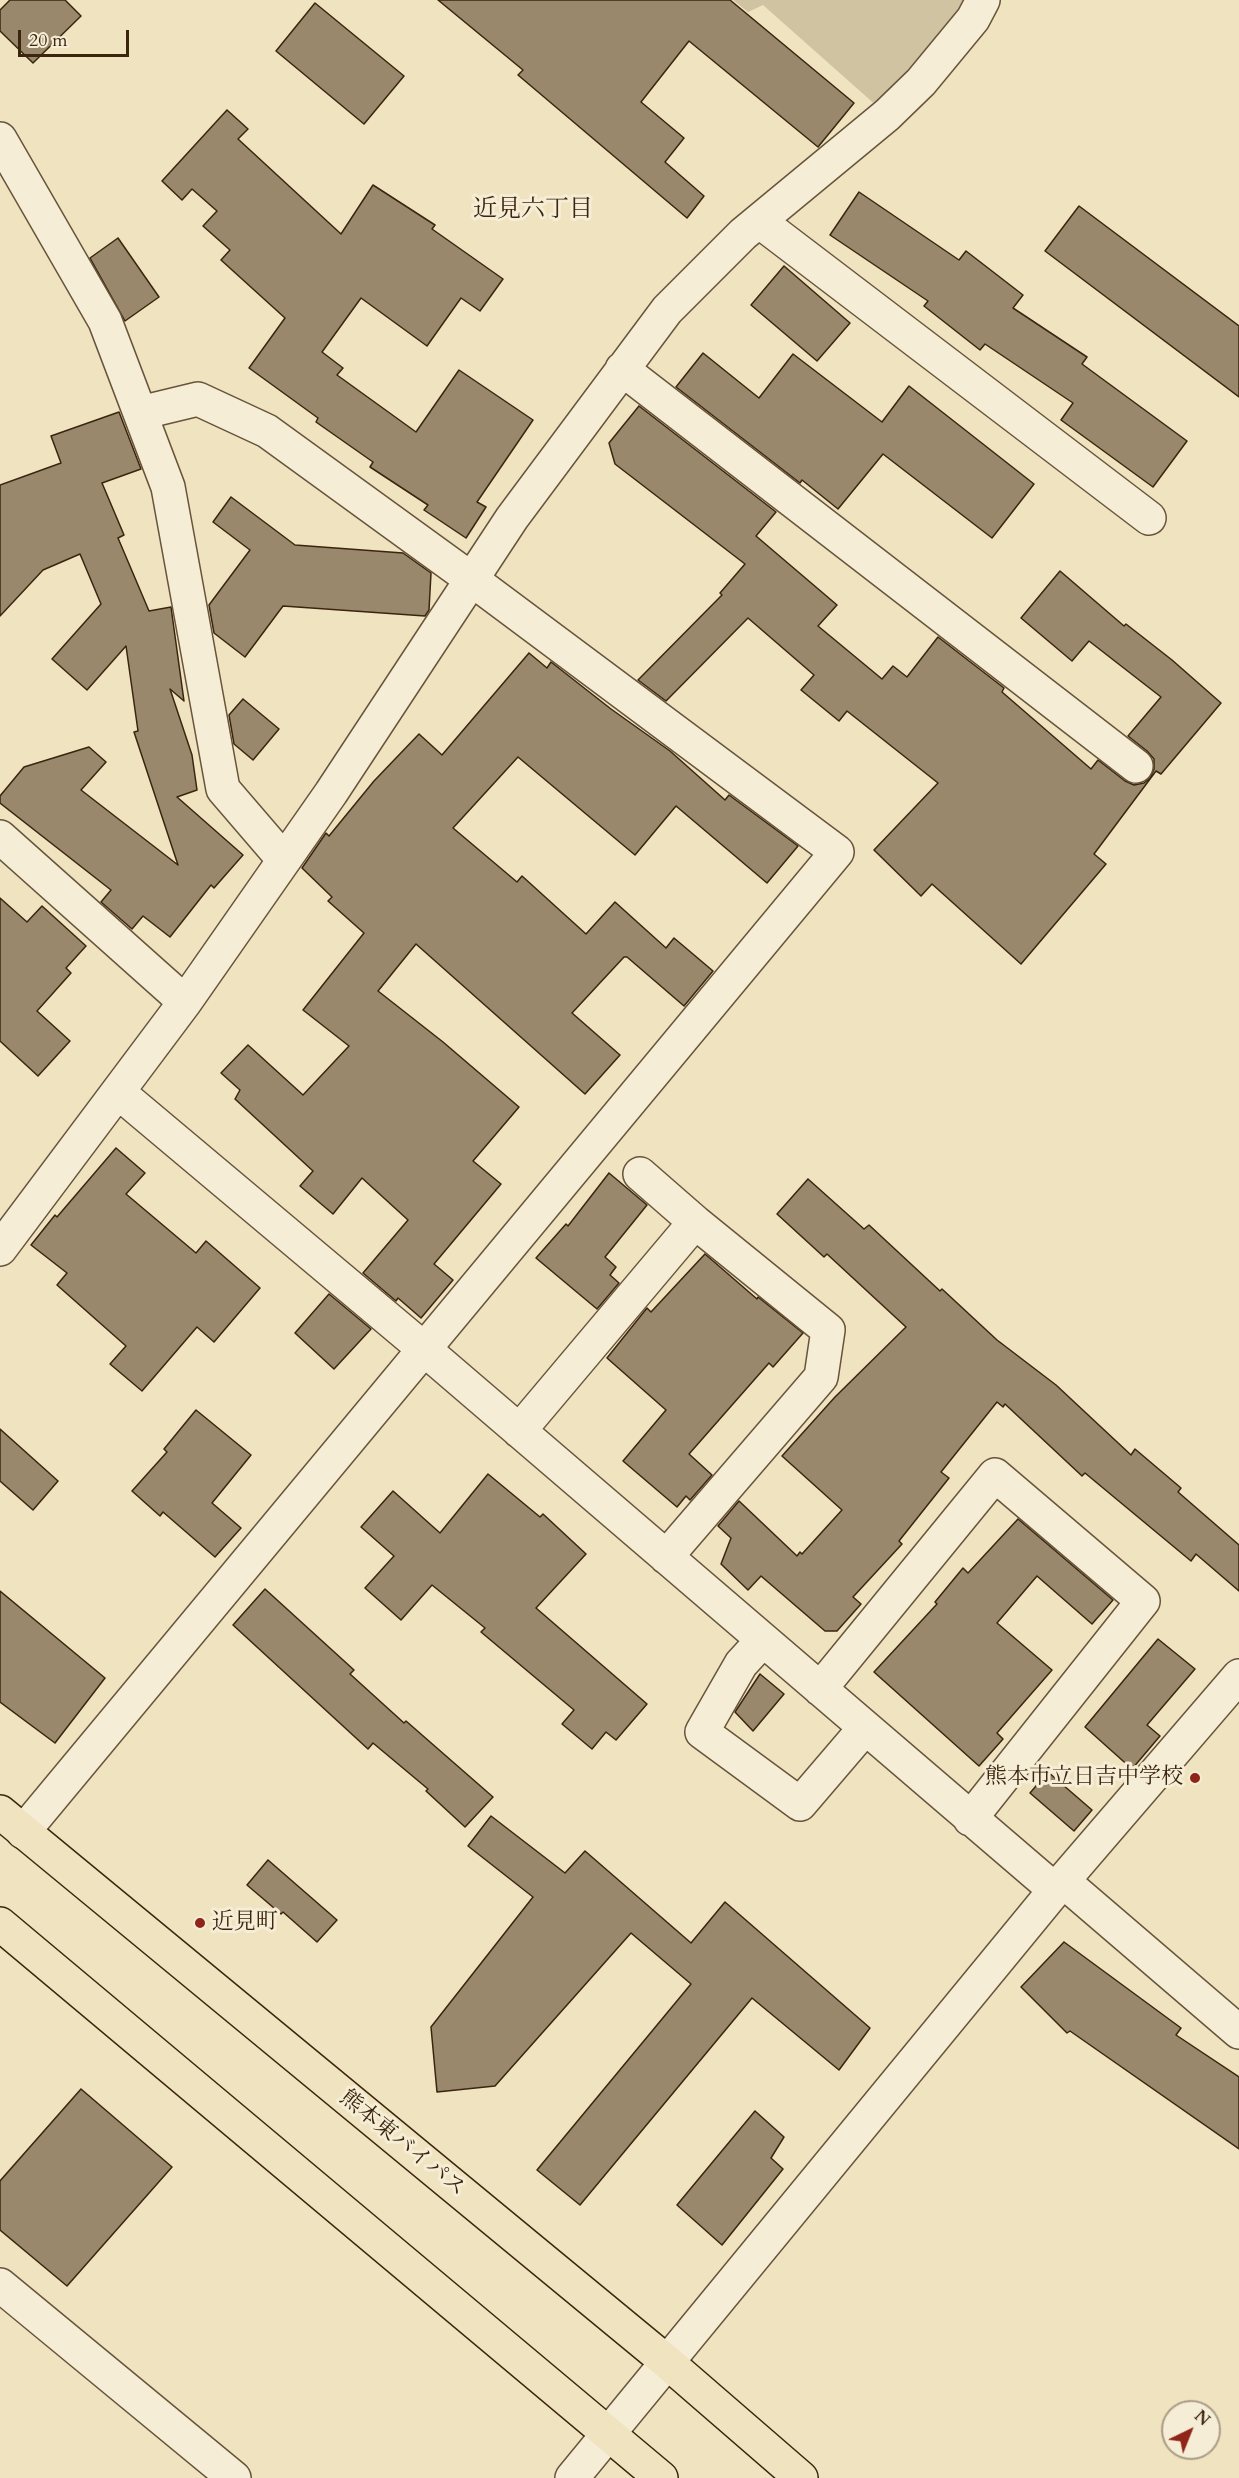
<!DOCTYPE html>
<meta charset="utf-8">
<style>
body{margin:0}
#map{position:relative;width:1239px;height:2478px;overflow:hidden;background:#efe3c0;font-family:Cardo,serif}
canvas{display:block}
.north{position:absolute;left:1161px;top:2400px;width:60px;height:60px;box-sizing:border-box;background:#f5edd6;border:2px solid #ab9d86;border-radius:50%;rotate:43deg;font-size:16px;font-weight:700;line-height:24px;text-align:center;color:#3b250f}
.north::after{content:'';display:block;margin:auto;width:21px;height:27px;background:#8f2418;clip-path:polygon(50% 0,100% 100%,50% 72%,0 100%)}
.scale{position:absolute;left:18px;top:30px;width:111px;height:27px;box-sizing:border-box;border:3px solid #3b250f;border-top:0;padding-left:8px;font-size:18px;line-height:21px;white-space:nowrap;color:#3b250f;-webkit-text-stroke:4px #f5edd6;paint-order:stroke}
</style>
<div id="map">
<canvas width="1239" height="2478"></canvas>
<div class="north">N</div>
<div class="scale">20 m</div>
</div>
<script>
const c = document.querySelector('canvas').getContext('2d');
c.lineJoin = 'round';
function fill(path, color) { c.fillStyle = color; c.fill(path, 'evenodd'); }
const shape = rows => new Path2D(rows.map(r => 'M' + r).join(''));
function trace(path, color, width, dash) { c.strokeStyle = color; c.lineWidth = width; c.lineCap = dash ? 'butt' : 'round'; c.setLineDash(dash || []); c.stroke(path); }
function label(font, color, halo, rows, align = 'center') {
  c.font = font + ' Cardo,"Noto Serif JP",serif'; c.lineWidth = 6; c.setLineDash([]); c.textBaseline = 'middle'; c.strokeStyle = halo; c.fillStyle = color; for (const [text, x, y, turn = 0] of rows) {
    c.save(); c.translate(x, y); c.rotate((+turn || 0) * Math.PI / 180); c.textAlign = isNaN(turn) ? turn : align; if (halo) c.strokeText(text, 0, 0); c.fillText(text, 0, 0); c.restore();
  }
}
const green = shape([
 [733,0,983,0,887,115,763,5,748,12]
]);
const building = shape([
 [10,0,65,0,81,16,33,63,0,31,0,10,10,0],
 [438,0,730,0,854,103,818,147,689,41,641,102,684,138,665,162,704,196,687,218,518,75,523,70,438,0],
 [315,3,404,76,364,124,276,51,315,3],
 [227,110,248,129,238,139,341,234,373,185,435,225,432,229,503,279,480,311,461,298,427,346,361,298,322,352,343,368,337,375,416,432,459,370,533,420,477,502,486,507,466,538,424,510,428,505,370,467,373,462,316,422,318,418,249,368,285,318,221,260,230,250,203,226,217,211,192,189,182,200,162,181,227,110],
 [859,192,959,260,966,251,1023,295,1013,308,1087,357,1082,364,1187,441,1153,487,1061,420,1073,403,985,344,980,350,924,306,928,301,830,235,859,192],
 [1079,206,1239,326,1239,397,1045,251,1079,206],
 [118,238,159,297,125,321,90,258,118,238],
 [784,266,850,323,817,361,751,305,784,266],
 [703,353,759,398,793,354,882,422,909,386,1034,484,992,538,883,454,838,509,802,480,800,483,676,387,703,353],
 [639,406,776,512,756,536,837,605,818,626,882,679,893,666,907,677,938,637,1004,688,1002,692,1091,769,1098,760,1125,781,1134,785,1144,783,1150,778,1154,769,1154,759,1147,751,1128,736,1161,697,1089,641,1072,661,1021,618,1060,571,1124,626,1126,624,1172,660,1221,703,1161,774,1156,771,1094,854,1106,864,1021,964,932,884,921,896,874,850,938,783,847,711,839,721,801,690,814,675,748,618,666,701,638,680,722,595,720,593,745,564,615,464,609,443,639,406],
 [119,412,141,469,102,483,124,535,118,538,149,611,171,607,184,701,170,689,192,755,197,790,177,797,243,855,214,888,211,885,170,937,143,916,132,929,101,902,111,890,0,803,0,796,24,767,89,747,106,762,81,790,178,865,134,732,138,731,126,646,87,690,52,659,101,604,80,554,43,570,0,616,0,485,61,463,51,436,119,412],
 [231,497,295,545,403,553,431,573,429,610,425,616,283,606,245,657,214,633,209,605,250,550,213,522,231,497],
 [529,653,547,668,551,662,611,709,670,751,725,800,729,795,798,846,767,883,676,806,635,855,518,757,453,828,517,882,522,876,586,934,615,902,666,948,674,938,713,971,684,1006,627,957,624,957,572,1013,620,1055,585,1094,416,944,378,991,443,1042,519,1107,473,1161,501,1184,434,1264,453,1280,421,1318,398,1298,396,1301,363,1273,408,1220,362,1178,333,1214,300,1186,313,1171,235,1099,240,1090,221,1073,248,1045,303,1095,349,1046,303,1010,364,933,328,901,332,897,302,868,326,833,329,836,374,781,419,734,442,755,529,653],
 [243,699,279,729,253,760,234,744,229,715,243,699],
 [0,898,27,922,42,906,86,946,66,968,71,973,37,1011,70,1041,38,1076,0,1041,0,898],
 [116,1148,145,1173,126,1194,196,1253,206,1241,260,1288,214,1342,197,1327,142,1391,110,1364,126,1346,57,1285,67,1273,31,1245,55,1215,57,1217,116,1148],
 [609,1173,647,1205,605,1257,616,1267,610,1275,619,1283,597,1309,536,1258,566,1224,568,1226,609,1173],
 [808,1179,864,1229,869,1225,940,1291,942,1289,997,1340,1056,1385,1131,1455,1135,1449,1181,1488,1178,1492,1239,1545,1239,1591,1196,1554,1191,1561,1085,1473,1082,1476,1005,1404,1003,1407,997,1402,941,1472,949,1478,899,1541,902,1544,853,1597,861,1604,837,1631,825,1631,761,1576,748,1590,721,1564,731,1538,718,1526,739,1501,797,1556,800,1552,802,1554,842,1510,782,1456,835,1397,906,1327,827,1254,824,1257,777,1214,808,1179],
 [705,1254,757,1299,758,1297,803,1333,773,1367,769,1363,689,1454,712,1475,690,1500,686,1496,677,1507,623,1461,666,1410,607,1358,647,1308,651,1312,705,1254],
 [329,1294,371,1329,334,1369,295,1333,329,1294],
 [196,1410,251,1455,212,1503,241,1528,215,1557,163,1512,160,1516,132,1491,167,1452,164,1449,196,1410],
 [0,1429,58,1481,33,1510,0,1481,0,1429],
 [488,1474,540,1517,543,1514,586,1554,536,1608,647,1704,616,1740,606,1732,592,1749,562,1724,574,1710,481,1632,485,1628,432,1585,401,1620,365,1588,394,1556,361,1527,393,1491,440,1533,488,1474],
 [1018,1519,1113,1600,1092,1624,1037,1576,997,1623,1052,1670,997,1733,1003,1739,979,1766,874,1672,937,1604,935,1602,963,1568,968,1573,1018,1519],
 [265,1589,354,1670,350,1674,404,1723,406,1721,493,1797,465,1827,426,1791,428,1789,373,1743,368,1749,233,1625,265,1589],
 [0,1591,105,1678,55,1743,0,1702,0,1591],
 [1158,1639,1195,1669,1147,1725,1160,1736,1132,1769,1085,1727,1158,1639],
 [760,1674,784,1694,753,1731,735,1712,760,1674],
 [1048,1772,1092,1810,1074,1831,1030,1793,1048,1772],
 [491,1816,565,1873,585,1851,691,1943,725,1902,870,2028,839,2070,752,1998,580,2205,537,2170,691,1984,631,1933,495,2086,437,2092,431,2027,533,1897,468,1846,491,1816],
 [268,1860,337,1920,317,1942,283,1912,281,1914,247,1885,268,1860],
 [1064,1942,1181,2028,1176,2035,1239,2077,1239,2149,1070,2031,1067,2033,1021,1987,1064,1942],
 [81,2089,172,2167,67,2286,0,2230,0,2181,81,2089],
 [755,2111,784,2137,771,2158,783,2169,722,2245,677,2205,755,2111]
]);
const minor = shape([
 [0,139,105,321,168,487,223,789,284,860],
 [759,221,1149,518],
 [622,369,1136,766],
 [0,837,185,1002],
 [118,1092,424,1349,1055,1890],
 [640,1174,695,1222],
 [0,1249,185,1002,331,793,512,518,667,310,743,234,887,115,921,82,973,19,983,0],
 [519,1431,695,1222,828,1330,821,1377,666,1557],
 [763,1640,741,1664,702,1732,800,1804,865,1728],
 [820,1689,995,1475,1143,1601,970,1819],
 [23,1832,837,852,471,579,267,431,198,399,140,413],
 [1063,1881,1239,2032],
 [0,2285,234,2478],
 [572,2478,1055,1890,1239,1676]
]);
const trunk = shape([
 [0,1812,667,2362,801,2478],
 [0,1924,661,2478]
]);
const markers = [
 [1195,1778,6,"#8f2418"],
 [200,1923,6,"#8f2418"]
];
const poiNames = [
 ["熊本市立日吉中学校",1183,1778],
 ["近見町",212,1923,"left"]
];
const streetNames = [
 ["熊本東バイパス",402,2144,39]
];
const neighbourhoodNames = [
 ["近見六丁目",533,210]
];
fill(green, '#d0c3a2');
fill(building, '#99886b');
trace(building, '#3b250f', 1.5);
trace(minor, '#68543b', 36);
trace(trunk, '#3b250f', 36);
trace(minor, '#f5edd6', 33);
trace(trunk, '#efe3c0', 33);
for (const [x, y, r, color] of markers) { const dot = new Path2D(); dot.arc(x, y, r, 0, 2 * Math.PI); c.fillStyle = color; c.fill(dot); trace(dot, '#f5edd6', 2); }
label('22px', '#3b250f', '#f5edd6', poiNames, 'right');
label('22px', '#3b250f', '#f5edd6', streetNames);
label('24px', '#3b250f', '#f5edd6', neighbourhoodNames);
</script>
